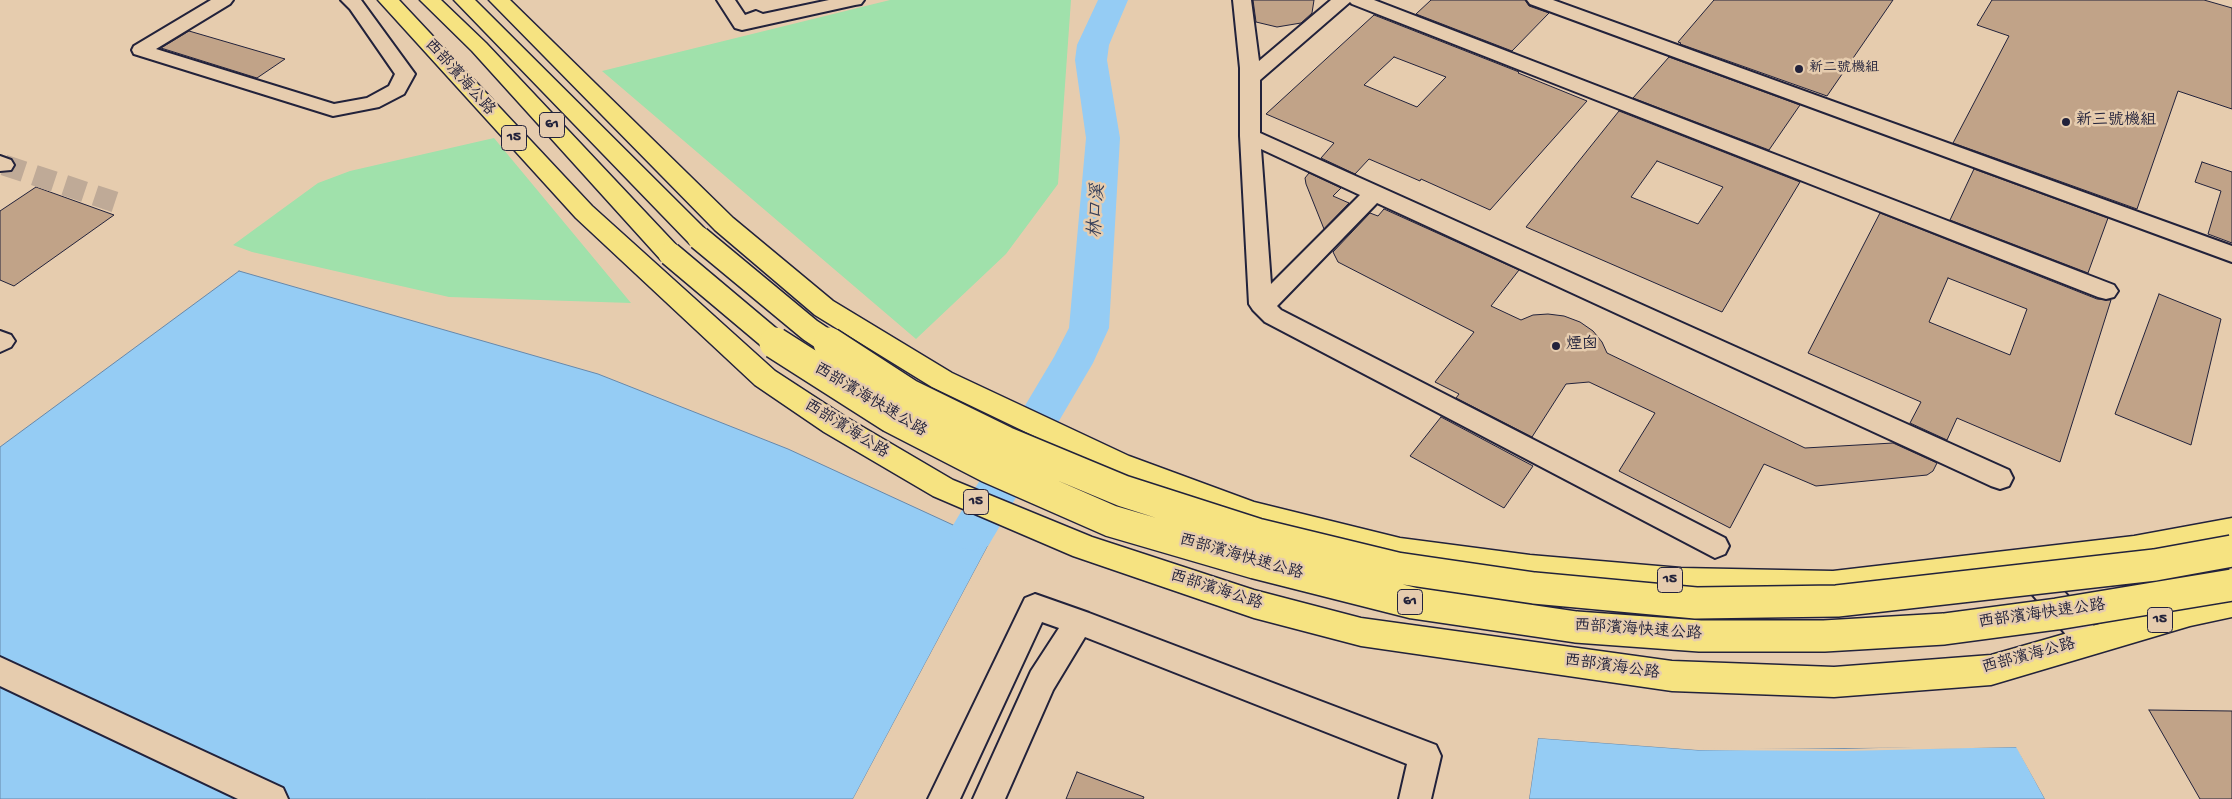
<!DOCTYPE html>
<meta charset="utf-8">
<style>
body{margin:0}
canvas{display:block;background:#e6ccae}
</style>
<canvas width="2232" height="799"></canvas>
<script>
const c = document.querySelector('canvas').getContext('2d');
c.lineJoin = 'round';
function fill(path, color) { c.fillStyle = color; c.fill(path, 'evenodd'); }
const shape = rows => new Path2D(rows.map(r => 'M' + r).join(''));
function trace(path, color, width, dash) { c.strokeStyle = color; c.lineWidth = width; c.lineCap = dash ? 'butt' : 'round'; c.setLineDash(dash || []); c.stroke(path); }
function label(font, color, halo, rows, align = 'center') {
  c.font = font + ' "Gochi Hand","LXGW WenKai TC",sans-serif'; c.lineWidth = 5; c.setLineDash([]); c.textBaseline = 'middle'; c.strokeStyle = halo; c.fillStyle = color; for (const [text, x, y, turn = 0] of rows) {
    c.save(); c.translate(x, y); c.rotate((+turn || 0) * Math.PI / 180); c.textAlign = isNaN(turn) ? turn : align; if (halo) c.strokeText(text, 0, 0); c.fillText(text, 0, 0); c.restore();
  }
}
const green = shape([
 [890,0,1071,0,1058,184,1006,254,916,339,602,71],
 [494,138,631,303,449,297,252,252,233,245,318,183,350,171]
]);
const water = shape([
 [239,271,598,374,788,449,990,542,853,799,0,799,0,447,239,271],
 [1538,738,1698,750,2017,747,2045,799,1529,799,1538,738]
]);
const pier = shape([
 [990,542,993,543,856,799,853,799],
 [1538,736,1698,748,1844,749,2017,744,2047,799,2045,799,2016,747,1844,751,1698,750,1538,738,1529,799,1526,799,1536,738]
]);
const river = shape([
 [1098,0,1128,0,1109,45,1107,60,1120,138,1109,328,1093,363,1056,426,1046,429,1050,437,1010,508,1001,511,1004,518,997,531,988,546,972,551,956,546,949,532,965,505,974,501,971,495,1013,425,1023,421,1020,414,1054,357,1069,328,1086,138,1075,60,1077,45,1098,0]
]);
const building = shape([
 [1253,0,1314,0,1312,13,1301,23,1277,27,1256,22,1253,0],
 [1431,0,1525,0,1529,6,1549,13,1512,51,1416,14,1431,0],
 [1714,0,1893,0,1827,96,1680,44,1681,43,1678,42,1714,0],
 [1992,0,2204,0,2232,8,2232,109,2178,91,2137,209,1953,143,2009,36,1977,25,1992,0],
 [1374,15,1519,72,1518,73,1587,101,1490,210,1421,179,1420,181,1369,159,1355,174,1321,158,1334,143,1266,114,1374,15],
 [1394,57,1446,77,1417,107,1364,85,1394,57],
 [189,31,285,59,257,78,161,48,189,31],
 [1669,57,1800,105,1769,150,1633,98,1669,57],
 [1619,111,1800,182,1722,312,1526,227,1619,111],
 [1657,161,1723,187,1698,224,1631,197,1657,161],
 [2202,162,2232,172,2232,243,2208,234,2221,191,2195,182,2202,162],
 [1974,169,2108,218,2088,273,1950,220,1974,169],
 [1309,173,1341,188,1333,196,1349,203,1324,229,1306,184,1305,178,1309,173],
 [36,187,114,215,14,286,0,280,0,211,36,187],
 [1384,209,1519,270,1491,306,1521,320,1533,315,1548,314,1564,316,1580,322,1593,331,1602,342,1607,353,1805,448,1893,443,1937,463,1933,471,1927,475,1816,486,1764,464,1730,528,1619,471,1655,413,1589,382,1566,384,1532,437,1456,398,1459,394,1435,382,1474,332,1338,262,1333,252,1370,213,1378,216,1384,209],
 [1880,213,2097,299,2111,300,2060,462,1957,418,1947,440,1910,423,1921,402,1808,353,1880,213],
 [1948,278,2027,309,2010,355,1929,322,1948,278],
 [2159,294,2221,319,2191,445,2115,414,2159,294],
 [1441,417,1533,466,1504,508,1410,456,1441,417],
 [2149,710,2232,711,2232,799,2200,799,2149,710],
 [1077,772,1144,797,1143,799,1066,799,1077,772]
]);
const minorTunnel = shape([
 [4,165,115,202]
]);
const minor = shape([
 [211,0,233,0,230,4,156,49,334,104,367,98,389,86,395,74,350,9,341,0,361,0,415,74,404,94,379,107,333,116,134,54,132,50,134,46,211,0],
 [717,0,735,0,745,15,756,11,763,14,829,0,864,0,861,4,855,5,742,30,735,28,717,0],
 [1233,0,1251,0,1259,61,1331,0,1374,0,2114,285,2118,291,2114,297,2106,299,2098,297,1352,4,1350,2,1260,80,1260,133,2009,470,2013,478,2009,486,2000,489,1991,486,1377,203,1277,306,1281,310,1725,538,1729,546,1725,554,1715,558,1265,322,1253,310,1249,304,1240,136,1240,68,1233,0],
 [1261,149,1360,195,1271,284,1261,149],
 [1527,0,1553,0,2232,246,2232,262,1530,4,1527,0],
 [0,156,11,160,14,165,11,170,0,171,0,156],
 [0,331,11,335,15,341,11,347,0,352,0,331],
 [2026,555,2036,559,2099,632,2104,641,2099,650,2089,654,2079,650,2016,575,2012,567,2016,559,2026,555],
 [1035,594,1089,613,1436,745,1441,756,1431,799,1399,799,1407,764,1085,637,1053,690,1005,799,973,799,1031,671,1059,628,1042,622,960,799,928,799,1025,598,1035,594],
 [0,657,283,788,288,799,238,799,0,686,0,657]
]);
const major = shape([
 [378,0,399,0,592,206,775,371,844,416,953,480,1092,537,1254,590,1361,618,1672,661,1834,667,1991,655,2190,598,2232,589,2232,617,2190,626,1991,685,1834,697,1672,691,1361,646,1254,618,1073,556,933,496,824,432,755,385,576,218,378,0],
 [489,0,510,0,733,218,833,301,952,373,1129,456,1254,502,1400,538,1530,555,1681,568,1833,571,2134,536,2232,518,2232,544,2134,562,1833,597,1681,594,1530,581,1400,564,1252,526,1109,472,932,387,815,315,715,230,489,0]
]);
const highway = shape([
 [420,0,441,0,486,43,679,248,682,254,679,260,670,263,661,260,472,51,420,0],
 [454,0,475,0,708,232,711,238,708,244,699,246,690,244,454,0]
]);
const highwayBridgeFar1 = shape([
 [699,238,810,330,831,344],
 [670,254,777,344]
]);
const highwayBridge = shape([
 [775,343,891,417,988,467,1111,521,1255,563,1413,603,1576,627,1700,636,1824,636,1944,629,2057,614,2232,585],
 [829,343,909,395,1005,442,1123,491,1257,534,1397,568,1534,588,1696,603,1837,601,2155,565,2232,551]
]);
const markers = [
 [1799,69,5,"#22223b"],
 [2066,122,5,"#22223b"],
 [1556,346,5,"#22223b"]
];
const farPoinames = [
 ["新二號機組",1809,69]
];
const shields = [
 [552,125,25],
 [514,138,25],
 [976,502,25],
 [1670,580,25],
 [1410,602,25],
 [2160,620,25]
];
const shieldNames = [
 ["61",552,125],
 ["15",514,138],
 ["15",976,502],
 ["15",1670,580],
 ["61",1410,602],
 ["15",2160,620]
];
const streetNames = [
 ["西部濱海公路",459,78,48],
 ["西部濱海快速公路",870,401,31],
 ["西部濱海公路",846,430,32],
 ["西部濱海快速公路",1241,558,16],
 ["西部濱海公路",1216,591,18],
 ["西部濱海快速公路",2042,615,-8],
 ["西部濱海快速公路",1638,631,4],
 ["西部濱海公路",2029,657,-15],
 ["西部濱海公路",1612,668,8]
];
const poiNames = [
 ["新三號機組",2076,122],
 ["煙囪",1566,346]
];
const waterNames = [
 ["林口溪",1098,211,-86]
];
fill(green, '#a0e1ab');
fill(water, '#95ccf4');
trace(water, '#6788aa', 1);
fill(pier, '#e6ccae');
fill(river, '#95ccf4');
fill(building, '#c1a388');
trace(building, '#22223b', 1);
trace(minorTunnel, '#bfaa97', 21, [21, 11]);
trace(minor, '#22223b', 4);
trace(major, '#22223b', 3);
trace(highway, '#22223b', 3);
fill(minor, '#e6ccae');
fill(major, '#f6e381');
fill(highway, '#f6e381');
trace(highwayBridgeFar1, '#22223b', 26, []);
trace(highwayBridge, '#22223b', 34, []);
trace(highwayBridgeFar1, '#f6e381', 23);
trace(highwayBridge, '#f6e381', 31);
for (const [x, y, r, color] of markers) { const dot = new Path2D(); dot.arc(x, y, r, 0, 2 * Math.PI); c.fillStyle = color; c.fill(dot); trace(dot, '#e6ccae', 2); }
label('14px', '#22223b', '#e6ccae', farPoinames, 'left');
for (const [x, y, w] of shields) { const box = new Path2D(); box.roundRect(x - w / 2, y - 12.5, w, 25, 4); c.fillStyle = '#e6ccae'; c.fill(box); trace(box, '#22223b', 1); }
label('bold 15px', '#22223b', null, shieldNames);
label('16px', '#22223b', '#e6ccae', streetNames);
label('16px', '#22223b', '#e6ccae', poiNames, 'left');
label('italic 18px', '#333c57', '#e6ccae', waterNames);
</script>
